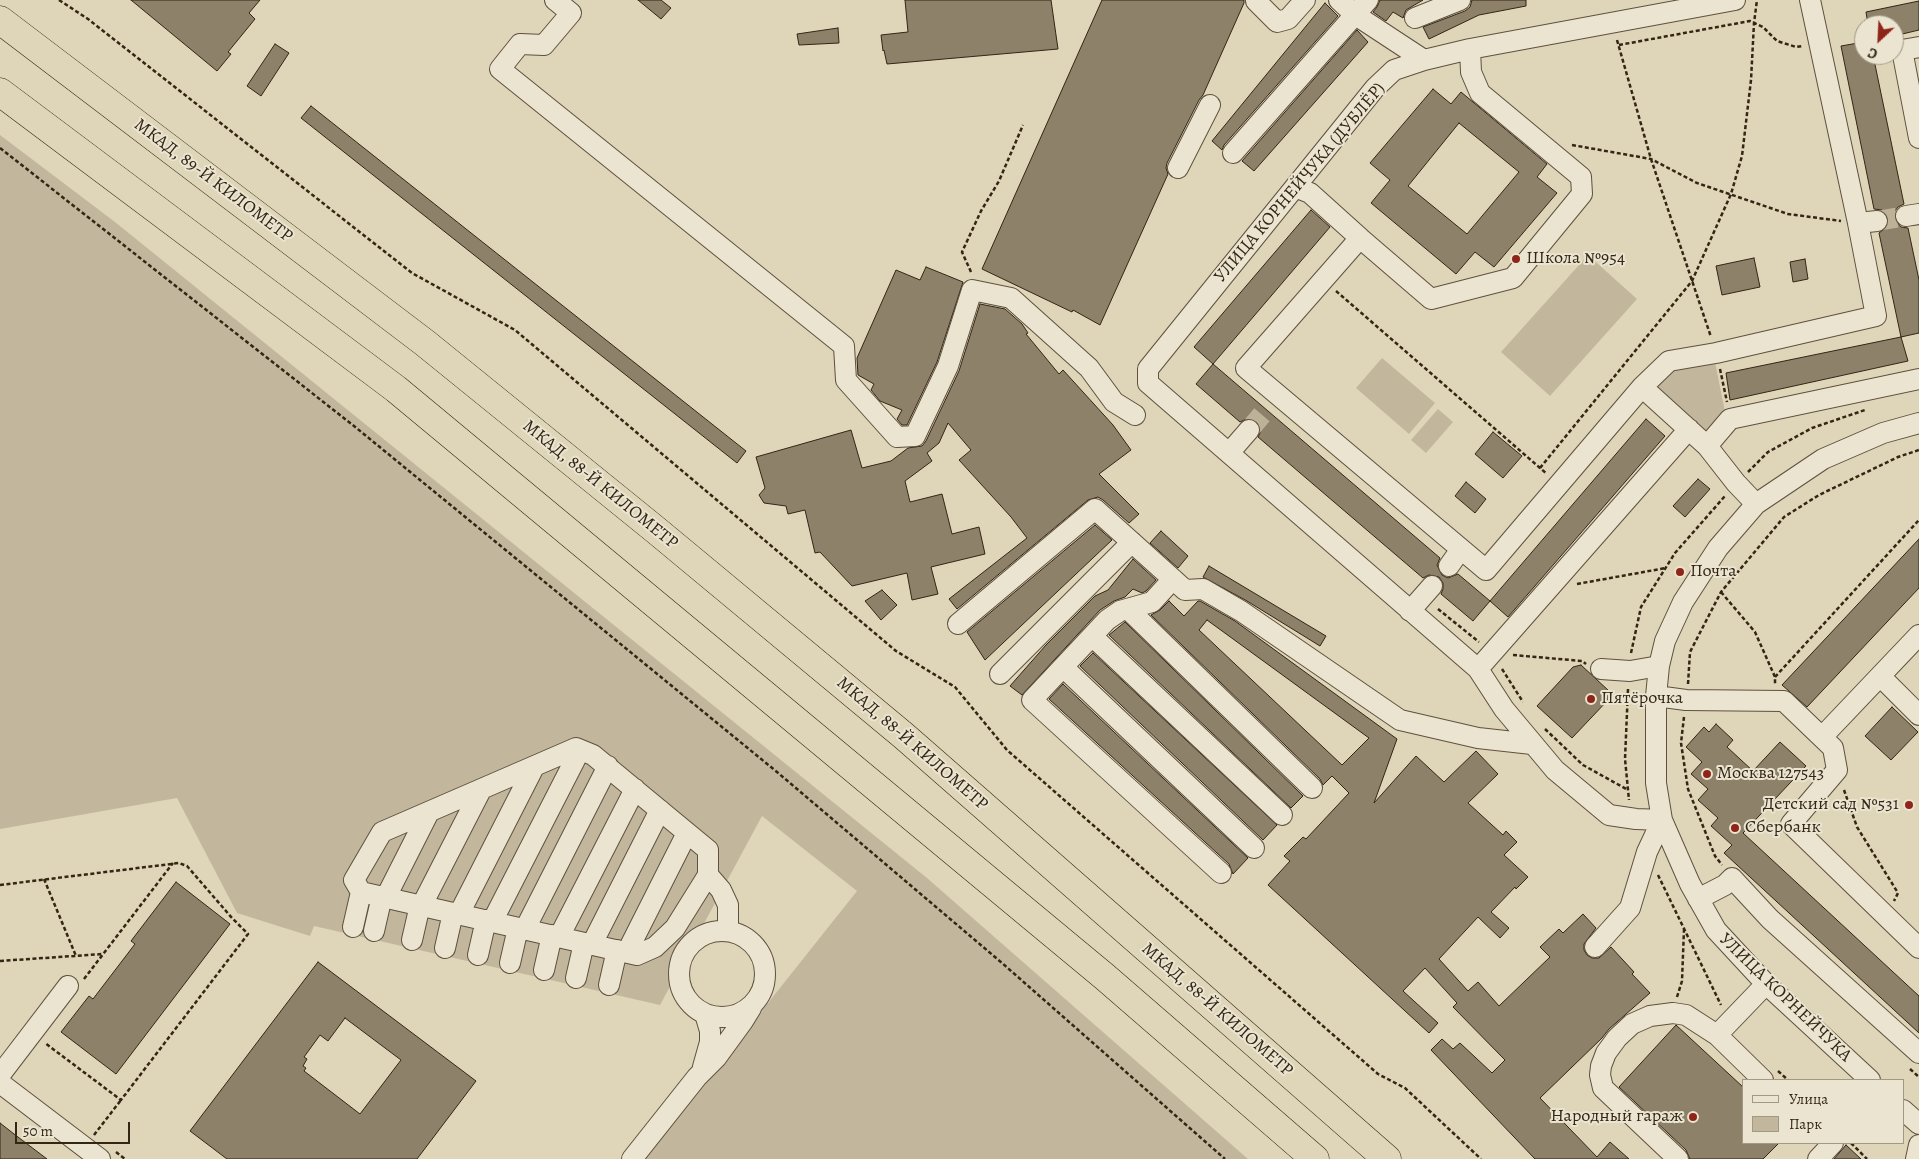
<!DOCTYPE html>
<meta charset="utf-8">
<style>
body{margin:0}
#map{position:relative;width:1919px;height:1159px;overflow:hidden;background:#dfd5b8;font-family:Alegreya,serif}
canvas{display:block}
.legend{position:absolute;left:1742px;top:1079px;width:162px;height:65px;box-sizing:border-box;background:#eae4d1;border:1px solid #a19886;margin:0;padding:6px 9px;list-style:none;font-size:15px;color:#342515}
.legend li{display:flex;align-items:center;gap:10px;height:25px}
.legend b{width:25px;border:1px solid #a19886}
.north{position:absolute;left:1854px;top:15px;width:50px;height:50px;box-sizing:border-box;background:#eae4d1;border:1px solid #a19886;border-radius:50%;rotate:205deg;font-size:14px;font-weight:700;line-height:20px;text-align:center;color:#342515}
.north::after{content:'';display:block;margin:auto;width:18px;height:22px;background:#8f2418;clip-path:polygon(50% 0,100% 100%,50% 72%,0 100%)}
.scale{position:absolute;left:15px;top:1122px;width:115px;height:22px;box-sizing:border-box;border:2px solid #342515;border-top:0;padding-left:6px;font-size:15px;line-height:18px;white-space:nowrap;color:#342515;-webkit-text-stroke:4px #eae4d1;paint-order:stroke}
</style>
<div id="map">
<canvas width="1919" height="1159"></canvas>
<ul class="legend">
<li><b style="height:6px;background:#eae4d1"></b>Улица</li>
<li><b style="height:14px;background:#c2b79c"></b>Парк</li>
</ul>
<div class="north">С</div>
<div class="scale">50 m</div>
</div>
<script>
const c = document.querySelector('canvas').getContext('2d');
c.lineJoin = 'round';
function fill(path, color) { c.fillStyle = color; c.fill(path, 'evenodd'); }
const shape = rows => new Path2D(rows.map(r => 'M' + r).join(''));
function trace(path, color, width, dash) { c.strokeStyle = color; c.lineWidth = width; c.lineCap = dash ? 'butt' : 'round'; c.setLineDash(dash || []); c.stroke(path); }
function label(font, color, halo, rows, align = 'center') {
  c.font = font + ' Alegreya,serif'; c.lineWidth = 4; c.setLineDash([]); c.textBaseline = 'middle'; c.strokeStyle = halo; c.fillStyle = color; for (const [text, x, y, turn = 0] of rows) {
    c.save(); c.translate(x, y); c.rotate((+turn || 0) * Math.PI / 180); c.textAlign = isNaN(turn) ? turn : align; if (halo) c.strokeText(text, 0, 0); c.fillText(text, 0, 0); c.restore();
  }
}
const green = shape([
 [0,135,115,222,927,878,1248,1159,644,1159,857,891,762,816,660,1005,314,926,310,936,237,913,177,798,0,829],
 [1588,255,1637,299,1550,396,1501,352],
 [1714,357,1726,417,1707,440,1648,387,1672,364],
 [1382,358,1435,403,1409,434,1356,388],
 [1438,409,1453,422,1426,453,1411,440]
]);
const building = shape([
 [131,0,260,0,249,13,255,19,228,52,231,54,217,71,131,0],
 [638,0,661,0,671,8,661,19,638,0],
 [905,0,1051,0,1058,49,887,64,884,50,883,51,881,35,908,32,905,0],
 [1102,0,1244,0,1244,3,1203,95,1199,100,1167,163,1166,168,1168,174,1100,325,1073,310,1072,312,982,269,1102,0],
 [1380,0,1423,0,1406,10,1403,18,1393,12,1386,21,1373,12,1377,7,1380,0],
 [1472,0,1526,0,1526,6,1479,15,1429,39,1423,27,1465,11,1470,7,1472,0],
 [1919,1,1919,30,1894,36,1894,25,1868,25,1866,12,1919,1],
 [1325,3,1338,16,1224,145,1222,150,1212,141,1325,3],
 [838,28,839,43,799,45,797,34,838,28],
 [1357,30,1368,42,1254,171,1242,161,1357,30],
 [1864,42,1864,55,1873,55,1904,204,1898,207,1895,211,1894,218,1901,227,1908,228,1919,280,1919,333,1901,337,1879,233,1888,226,1889,219,1882,210,1874,209,1841,46,1864,42],
 [275,44,289,53,261,96,247,86,275,44],
 [1433,89,1451,104,1461,92,1547,164,1537,177,1557,193,1494,267,1475,252,1456,274,1371,203,1390,180,1370,163,1433,89],
 [1459,123,1519,172,1467,234,1408,186,1459,123],
 [311,106,746,451,737,463,301,118,311,106],
 [1311,210,1330,227,1213,364,1194,347,1311,210],
 [1754,258,1760,287,1722,295,1716,266,1754,258],
 [1805,259,1808,279,1793,282,1790,262,1805,259],
 [926,267,963,282,937,362,907,425,902,425,897,419,902,410,880,401,871,390,874,384,858,375,857,358,896,270,920,280,926,267],
 [980,304,1005,309,1022,324,1028,333,1026,334,1059,374,1063,370,1113,425,1131,450,1099,474,1139,514,1129,523,1103,500,1098,497,1088,500,957,609,949,599,1027,538,1011,517,959,460,971,450,948,423,939,443,927,453,932,461,905,481,910,502,942,494,952,534,979,527,985,554,931,567,938,594,912,600,907,573,852,586,820,552,815,553,805,510,788,514,786,506,764,503,759,495,765,488,756,457,851,430,862,468,891,461,908,448,922,446,926,441,959,371,980,304],
 [1901,337,1908,361,1730,400,1726,373,1901,337],
 [1213,364,1440,558,1437,565,1442,575,1448,578,1458,574,1490,601,1473,621,1441,594,1443,589,1443,583,1439,577,1429,575,1423,578,1258,437,1260,433,1260,427,1256,421,1252,418,1246,419,1240,422,1196,384,1213,364],
 [1646,419,1665,436,1508,617,1490,601,1646,419],
 [1493,432,1522,456,1503,478,1475,454,1493,432],
 [1698,479,1710,489,1685,517,1673,506,1698,479],
 [1466,482,1486,499,1475,513,1455,496,1466,482],
 [1095,525,1112,540,985,660,967,632,1095,525],
 [1161,531,1188,556,1178,568,1150,543,1161,531],
 [1919,539,1919,588,1807,707,1782,685,1919,539],
 [1133,559,1156,580,1146,591,1142,593,1133,589,1125,597,1114,601,1100,610,1022,695,1010,686,1046,645,1095,596,1108,590,1133,559],
 [1209,566,1326,636,1320,646,1247,601,1203,577,1209,566],
 [882,590,897,605,881,620,865,601,882,590],
 [1169,601,1184,616,1198,601,1200,601,1235,621,1397,739,1374,803,1416,756,1444,782,1476,751,1498,774,1468,803,1503,835,1506,831,1517,842,1504,855,1528,877,1516,889,1515,887,1491,912,1509,928,1500,938,1478,917,1439,959,1468,991,1478,982,1499,1006,1550,957,1540,947,1559,929,1563,933,1583,914,1596,928,1584,944,1584,950,1587,955,1592,958,1599,958,1611,947,1634,972,1632,974,1650,993,1609,1029,1602,1038,1540,1098,1597,1157,1610,1142,1629,1159,1535,1159,1431,1050,1442,1039,1453,1049,1460,1043,1492,1073,1505,1060,1453,1007,1457,1003,1425,968,1403,991,1438,1023,1429,1033,1268,885,1290,861,1284,856,1303,837,1306,839,1349,793,1332,776,1323,785,1320,779,1151,615,1160,610,1169,601],
 [1207,620,1369,738,1342,765,1199,630,1207,620],
 [1125,622,1303,796,1291,808,1109,635,1125,622],
 [1093,653,1277,825,1263,840,1080,666,1093,653],
 [1581,665,1609,691,1608,700,1572,738,1537,706,1573,667,1581,665],
 [1063,684,1248,858,1233,874,1229,864,1049,699,1063,684],
 [1892,707,1918,732,1891,760,1865,736,1892,707],
 [1716,724,1733,740,1727,747,1753,771,1780,742,1806,766,1743,833,1919,996,1919,1033,1724,853,1732,845,1711,826,1718,818,1698,800,1708,789,1691,774,1702,762,1686,747,1704,727,1709,732,1716,724],
 [176,882,230,924,116,1074,61,1032,89,996,93,999,135,944,131,941,176,882],
 [318,962,476,1081,417,1159,227,1159,190,1131,318,962],
 [345,1018,401,1060,360,1114,304,1071,306,1068,303,1066,307,1059,304,1057,320,1035,328,1041,345,1018],
 [1676,1025,1743,1087,1743,1143,1779,1143,1763,1159,1690,1159,1686,1150,1619,1087,1676,1025],
 [0,1123,14,1134,47,1159,0,1159,0,1123],
 [1846,1145,1861,1159,1834,1159,1846,1145]
]);
const minorTunnel = shape([
 [1877,221,1906,216],
 [1249,430,1266,410]
]);
const path = shape([
 [59,0,88,19,412,273,515,330,896,651,955,687,1007,750,1378,1074,1405,1088,1481,1159],
 [1617,40,1651,159,1711,337],
 [1619,45,1750,21,1763,27,1777,41,1796,47,1803,46],
 [1572,145,1651,159,1697,183,1788,214,1841,221],
 [0,148,354,426,777,772,1002,963,1225,1159],
 [971,272,962,252,981,211,999,181,1023,125],
 [1336,291,1547,474],
 [1720,369,1727,402],
 [1540,468,1692,281,1731,194,1742,156,1751,80,1754,23,1757,0],
 [1748,472,1768,452,1812,428,1865,410],
 [1577,584,1666,568],
 [1721,592,1755,632,1775,677,1775,684],
 [1438,609,1479,642],
 [1631,653,1641,607,1675,553,1725,496],
 [1513,655,1582,661,1586,664],
 [1502,669,1523,702],
 [1775,677,1919,520],
 [1688,684,1690,652,1721,592,1784,517,1819,495,1898,457,1919,450],
 [1628,689,1625,759,1629,800],
 [1684,717,1681,743,1688,789,1715,856,1722,865],
 [1545,729,1583,765,1628,790],
 [1844,790,1857,827,1898,893,1894,901],
 [1658,875,1721,1005],
 [44,879,76,956],
 [0,885,179,863,187,866,232,918,248,934,121,1100,45,1043],
 [0,961,103,954],
 [84,979,173,863],
 [1677,997,1682,981,1684,929],
 [1910,1069,1919,1077],
 [1778,1071,1788,1080],
 [94,1135,121,1100],
 [1851,1143,1867,1159],
 [116,1152,125,1159]
]);
const minor = shape([
 [555,0,571,13,544,45,520,44,500,69,844,346,846,380,897,437,915,436,948,366,972,290,1011,298,1089,368,1114,402,1135,415],
 [1257,0,1256,1,1277,22,1288,19,1305,0],
 [1339,0,1354,14,1424,60],
 [1810,0,1858,223],
 [1415,18,1460,0],
 [1919,47,1902,50,1919,138],
 [1233,153,1368,0],
 [1178,168,1210,105],
 [1295,187,1310,193,1360,238,1246,368,1486,570,1642,387],
 [1906,216,1919,214],
 [1360,238,1431,299,1513,278,1582,194,1581,177,1480,93,1471,72,1470,49],
 [1707,446,1730,419,1919,379],
 [1229,453,1249,430],
 [1756,504,1736,483,1707,446,1642,387,1669,361,1716,353,1876,316,1858,223,1877,221],
 [1449,566,1461,549],
 [1173,579,1152,602,1120,611,1107,620,1032,700,1221,873],
 [1128,609,1312,788],
 [1410,611,1432,586],
 [958,624,1095,509,1185,590,1203,589,1241,611,1400,720,1478,738,1532,744],
 [1092,636,1282,815],
 [1063,667,1254,848],
 [1478,669,1689,429],
 [1601,669,1630,671,1659,666],
 [1000,674,1132,542],
 [1880,676,1919,715],
 [1656,696,1686,700,1784,701,1833,748,1837,770,1791,824,1919,948],
 [1822,737,1919,635],
 [361,892,637,955,655,947,675,928,708,875],
 [386,897,429,812],
 [1698,899,1725,885,1732,878,1770,919,1919,1053],
 [422,905,481,790],
 [459,914,534,767],
 [492,922,580,750],
 [353,927,361,892,354,880,382,832,576,748,593,755,708,850,708,875,721,890,728,905,728,923,725,931],
 [525,929,608,766],
 '679 974a43 43 0 1 1 86 0a43 43 0 1 1-86 0Z',
 [374,931,382,896],
 [559,937,635,789],
 [412,940,420,905],
 [592,944,660,810],
 [1595,947,1630,908,1647,852,1662,820,1636,819,1609,815,1555,770,1504,709,1478,669,1148,383,1148,369,1375,88,1394,70,1424,60,1470,49,1735,0],
 [445,948,453,913],
 [627,952,687,833],
 [478,955,486,920],
 [510,963,518,928],
 [544,970,552,935],
 [576,978,584,943],
 [609,985,617,950],
 [1717,1035,1766,984],
 [703,1067,710,1042,710,1031,705,1014],
 [0,1075,68,986],
 [1870,1080,1766,984,1716,930,1690,884,1662,820,1656,783,1656,696,1659,666,1665,641,1683,602,1718,548,1756,504,1823,459,1883,433,1919,423],
 [0,1083,100,1159],
 [1903,1110,1919,1124],
 [632,1159,697,1077,716,1058,743,1021,751,1008],
 [1678,1159,1603,1088,1600,1075,1601,1066,1606,1053,1617,1038,1632,1024,1650,1016,1673,1013,1686,1015,1717,1035,1763,1080],
 [1818,1159,1833,1143],
 [1916,1159,1919,1145]
]);
const highway = shape([
 [0,20,425,343,657,531,904,736,1387,1159],
 [0,92,396,389,1105,977,1315,1159]
]);
const markers = [
 [1516,259,5,"#8f2418"],
 [1680,572,5,"#8f2418"],
 [1591,699,5,"#8f2418"],
 [1707,774,5,"#8f2418"],
 [1909,805,5,"#8f2418"],
 [1735,828,5,"#8f2418"],
 [1693,1117,5,"#8f2418"]
];
const streetNames = [
 ["МКАД, 89-Й КИЛОМЕТР",213,181,37],
 ["УЛИЦА КОРНЕЙЧУКА (ДУБЛЁР)",1300,183,-50],
 ["МКАД, 88-Й КИЛОМЕТР",600,485,39],
 ["МКАД, 88-Й КИЛОМЕТР",912,744,41],
 ["УЛИЦА КОРНЕЙЧУКА",1785,998,44],
 ["МКАД, 88-Й КИЛОМЕТР",1217,1010,41]
];
const poiNames = [
 ["Школа №954",1526,259],
 ["Почта",1690,572],
 ["Пятёрочка",1601,699],
 ["Москва 127543",1717,774],
 ["Детский сад №531",1899,805,"right"],
 ["Сбербанк",1745,828],
 ["Народный гараж",1683,1117,"right"]
];
fill(green, '#c2b79c');
fill(building, '#8d816a');
trace(building, '#342515', 1);
trace(minorTunnel, '#bdb297', 20, [20, 10]);
trace(minor, '#5f513e', 22);
trace(highway, '#342515', 29);
trace(path, '#342515', 2.5, [4, 2.5]);
trace(minor, '#eae4d1', 20);
trace(highway, '#dfd5b8', 28);
for (const [x, y, r, color] of markers) { const dot = new Path2D(); dot.arc(x, y, r, 0, 2 * Math.PI); c.fillStyle = color; c.fill(dot); trace(dot, '#eae4d1', 2); }
label('18px', '#342515', '#eae4d1', streetNames);
label('18px', '#342515', '#eae4d1', poiNames, 'left');
</script>
